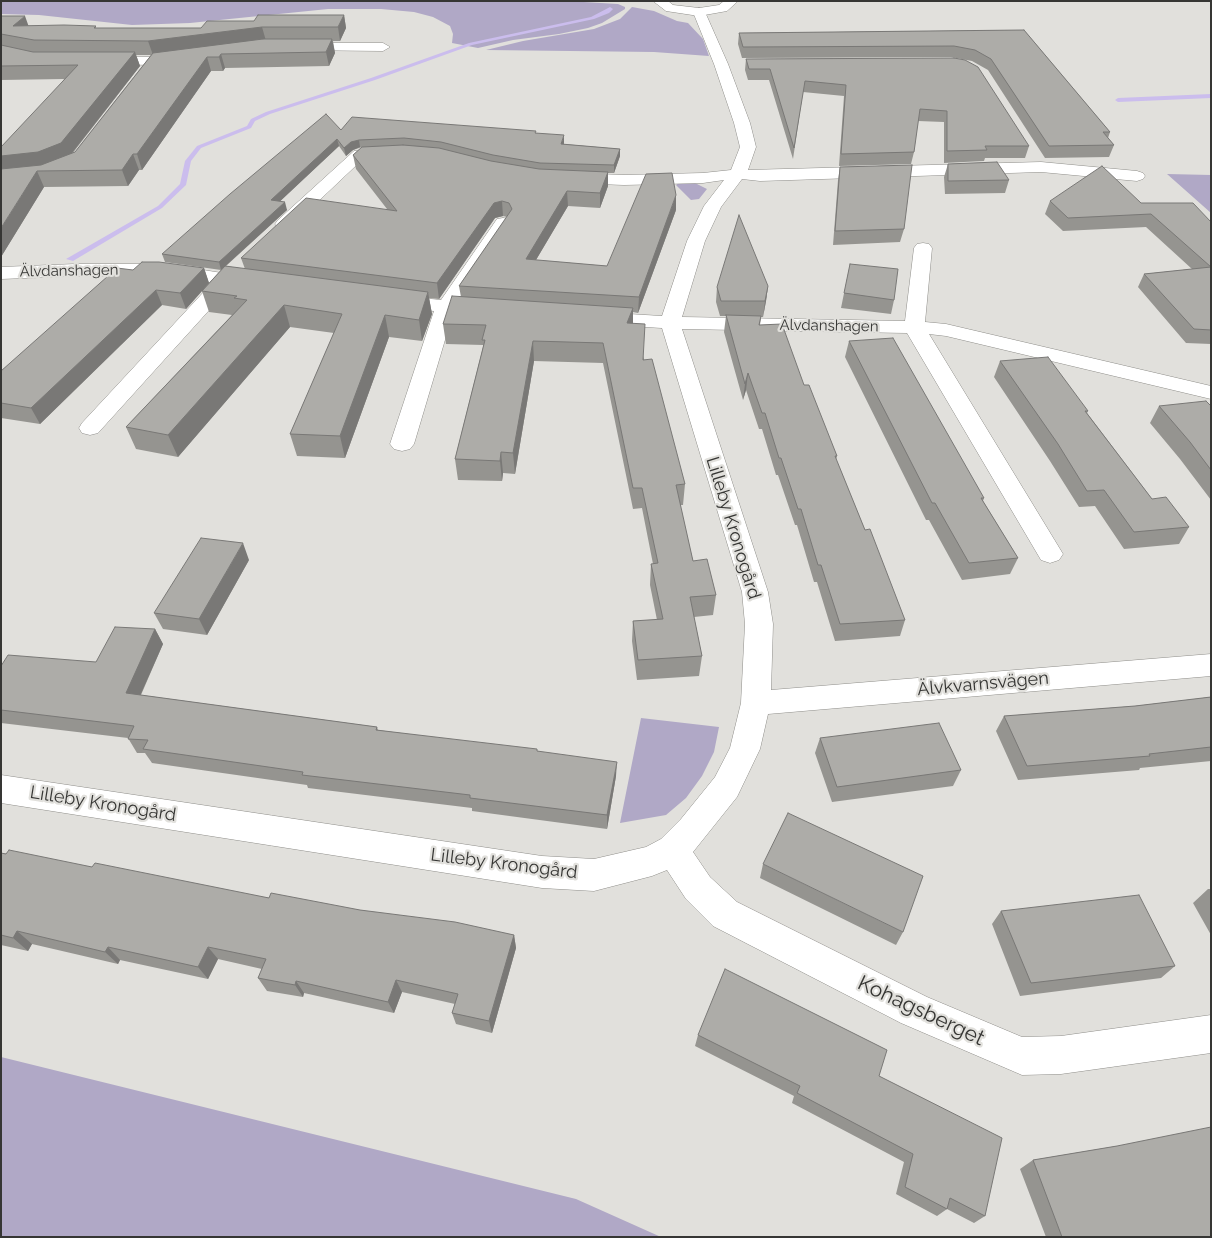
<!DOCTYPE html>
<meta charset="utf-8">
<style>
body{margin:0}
#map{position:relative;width:1212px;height:1238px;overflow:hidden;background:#e1e0dc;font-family:Raleway,sans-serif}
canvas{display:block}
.frame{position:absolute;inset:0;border:2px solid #363634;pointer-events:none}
</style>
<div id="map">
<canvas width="1212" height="1238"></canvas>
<div class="frame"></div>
</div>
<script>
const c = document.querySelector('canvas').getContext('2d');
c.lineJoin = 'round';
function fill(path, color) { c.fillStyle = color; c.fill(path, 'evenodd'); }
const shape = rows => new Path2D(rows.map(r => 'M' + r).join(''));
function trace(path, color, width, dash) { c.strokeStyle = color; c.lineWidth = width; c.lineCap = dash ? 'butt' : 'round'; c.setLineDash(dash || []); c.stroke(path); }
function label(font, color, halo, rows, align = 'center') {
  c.font = font + ' Raleway,sans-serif'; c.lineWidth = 4.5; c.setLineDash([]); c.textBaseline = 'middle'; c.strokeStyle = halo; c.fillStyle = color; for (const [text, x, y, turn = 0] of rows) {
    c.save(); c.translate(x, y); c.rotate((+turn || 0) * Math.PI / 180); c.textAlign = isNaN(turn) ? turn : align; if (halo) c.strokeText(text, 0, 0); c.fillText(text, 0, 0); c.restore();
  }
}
const green = shape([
 [1,1,584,2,618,4,625,7,625,9,602,23,588,28,559,34,513,40,478,48,452,43,453,34,450,26,433,17,414,12,381,9,328,9,190,23,132,25,39,15,1,14],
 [632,7,654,11,677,21,688,23,703,39,709,56,654,52,486,50,523,41,594,29,620,19],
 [1167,174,1211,175,1211,213],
 [679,183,695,183,707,189,699,199,691,200,676,185],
 [641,718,719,727,714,752,702,776,686,798,666,815,620,823],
 [1,1057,576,1199,661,1237,1,1237]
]);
const stream = shape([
 [610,7,613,9,609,13,594,19,472,45,375,80,270,114,255,121,251,128,201,148,191,161,186,185,162,208,73,261,66,259,158,206,180,184,185,161,197,146,247,126,251,119,266,112,371,78,469,43,591,17,610,7],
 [1211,94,1211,98,1118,102,1115,100,1118,98,1211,94]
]);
const minor = shape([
 [699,8,705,12,728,64,750,123,756,147,748,170,1041,162,1137,171,1143,173,1145,176,1143,179,1137,181,1041,172,760,181,742,179,721,207,705,241,682,317,905,321,914,248,917,244,923,243,929,244,932,248,925,322,946,324,1211,386,1211,399,946,336,929,334,1063,554,1059,560,1050,563,1041,560,907,333,682,329,768,592,773,624,771,690,1211,654,1211,676,768,714,760,749,737,797,693,852,710,877,737,902,927,997,1022,1037,1061,1036,1211,1015,1211,1053,1061,1074,1022,1075,901,1023,713,926,686,899,667,870,652,876,594,891,542,888,1,803,1,775,542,856,594,859,646,847,661,839,681,819,715,777,730,748,741,703,745,624,742,592,662,328,595,324,588,322,585,318,588,314,595,312,662,316,687,241,704,206,724,180,703,183,624,185,572,183,566,181,564,178,566,175,572,173,624,175,703,173,731,170,740,147,734,123,714,64,693,12,699,8],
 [296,43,383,43,390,47,383,51,291,50,289,47,296,43],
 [184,53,191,57,189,60,153,65,102,64,95,60,102,56,153,57,184,53],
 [389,147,395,149,397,152,395,155,364,158,290,228,284,229,278,228,275,224,278,220,354,151,389,147],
 [503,218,509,219,512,223,459,302,485,305,492,307,495,311,492,315,485,317,453,313,414,444,410,449,402,451,394,449,390,444,434,311,393,307,386,305,383,301,386,297,393,295,441,300,497,219,503,218],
 [76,264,165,264,222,273,231,268,238,270,239,276,258,279,261,283,258,287,251,289,231,286,98,433,90,435,82,433,79,428,82,423,212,283,165,276,76,276,1,279,1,267,76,264]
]);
const tertiary = shape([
 [653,1,668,1,673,5,699,8,719,5,724,1,738,1,727,11,699,16,666,11,653,1]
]);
const wall = shape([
 [344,15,346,28,340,41,333,41,335,53,329,66,225,68,223,71,211,71,142,170,139,170,128,186,44,187,1,257,64,79,1,80,1,16,29,26,96,26,96,28,201,28,254,21],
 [136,55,151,55,75,152,72,154,140,66],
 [1024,30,1110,132,1108,138,1114,145,1109,157,1045,158,988,70,972,61,951,57,742,58,738,44,739,33],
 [954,58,1029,146,1025,158,985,158,984,161,944,163,944,122,918,121,914,152,911,164,839,166,844,96,803,92,793,159,769,80,748,80,745,70,746,59],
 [341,130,536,133,564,143,564,144,620,149,620,156,614,173,608,173,608,186,600,208,568,206,536,260,607,266,676,210,638,313,633,312,633,323,644,359,685,484,683,505,680,505,693,561,716,595,713,615,694,617,702,656,699,676,637,680,632,641,633,621,657,620,650,585,651,564,653,564,642,508,633,509,603,363,534,361,515,474,503,473,502,481,458,480,455,459,483,347,483,345,446,344,443,324,461,297,459,286,507,217,503,216,495,218,439,299,429,298,432,314,422,341,389,337,345,458,297,456,290,434,334,333,290,327,178,457,136,449,126,427,232,315,209,312,202,291,186,309,162,305,40,424,1,418,1,371,133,270,204,268,209,283,221,270,165,262,162,254],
 [339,146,346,156,353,150,362,147,353,155,356,169,387,209,241,258,245,269,226,266,287,210,280,201],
 [948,164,1009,180,1005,193,945,194,944,177],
 [840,167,904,229,900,242,833,245,838,180],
 [1050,201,1141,203,1211,222,1211,344,1186,343,1138,287,1144,274,1192,269,1146,227,1063,231,1045,214],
 [850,264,894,300,891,314,841,308],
 [768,286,766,301,763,317,761,317,760,325,804,385,837,456,836,460,865,530,905,620,900,636,835,641,817,582,814,582,797,525,795,525,778,475,776,475,762,429,759,429,746,390,743,400,724,332,726,316,720,316,716,302,717,287],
 [849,341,984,498,983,501,1018,558,1010,574,962,580,929,520,926,520,845,357],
 [1000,361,1088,411,1087,413,1152,499,1189,527,1179,544,1124,549,1095,506,1079,507,1050,461,994,377],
 [1159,406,1211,406,1211,500,1180,459,1150,423],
 [249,560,207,635,163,629,154,613],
 [155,629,163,644,141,695,377,727,378,730,537,751,616,776,607,829,472,811,472,808,308,788,307,785,152,763,145,753,137,753,128,738,1,723,1,666,96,662],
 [1211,697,1211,761,1140,768,1139,770,1018,780,996,731,1004,716,1135,706],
 [820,738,961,770,953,786,832,802,815,753],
 [1,853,92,867,269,898,360,910,514,935,516,948,492,1033,456,1024,452,1013,455,1004,402,992,394,1013,304,993,303,997,267,991,258,978,262,969,218,959,208,979,120,960,118,964,32,944,28,951,1,945],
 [763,864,903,932,896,945,760,878],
 [1208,889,1211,889,1211,935,1193,903],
 [1001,911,1175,966,1161,978,1020,996,992,924],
 [698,1035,879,1076,985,1216,974,1223,947,1209,937,1216,896,1194,904,1162,792,1103,794,1096,695,1046],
 [1117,1146,1211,1237,1046,1237,1020,1169,1033,1160]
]);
const shadedWall = shape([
 [344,15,346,28,340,41,338,27],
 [25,16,30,30,13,26],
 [262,27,266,41,153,55,148,41],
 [332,39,335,53,329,66,326,52],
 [135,52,140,66,68,158,45,167,1,172,1,156],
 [221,54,225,68,223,71,219,57],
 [207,57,211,71,142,170,137,154],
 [564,135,564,143,561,151,561,144],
 [337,139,339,146,273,208,271,200],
 [359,140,360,147,353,150,346,156,344,148,351,142],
 [620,149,620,156,614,173,614,165],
 [133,154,139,170,128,186,122,170],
 [37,171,44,187,1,257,1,228],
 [608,172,608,186,600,208,600,193],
 [567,191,568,206,527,275,526,259],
 [676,195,676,210,638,313,639,297],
 [502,201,503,216,495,218,439,299,437,283,494,203],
 [285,202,287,210,221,270,219,262],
 [204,268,209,283,186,309,180,293],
 [768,286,766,301,763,317,765,301],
 [156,290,162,305,40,424,31,408],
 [428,292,432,314,422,341,419,320],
 [284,305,290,327,178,457,168,435],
 [633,308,633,328,627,323],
 [385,315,389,337,345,458,340,436],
 [533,341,534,361,515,474,513,453],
 [748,373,746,390,743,400,745,384],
 [501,452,503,473,502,481,500,461],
 [243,543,249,560,207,635,199,619],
 [155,629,163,644,135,707,126,693],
 [617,762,616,776,607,829,607,815],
 [17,931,32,944,28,951,13,938],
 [514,935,516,948,492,1033,489,1021],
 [108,947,120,960,118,964,105,952],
 [208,947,218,959,208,979,198,967],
 [396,980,402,992,394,1013,388,1002],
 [296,981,304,993,303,997,295,985]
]);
const building = shape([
 [258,15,344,15,338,27,262,27,148,41,34,40,1,34,1,16,25,16,13,26,64,25,96,26,94,28,201,28,207,21,254,21,258,15],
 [1024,30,1110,132,1103,132,1114,145,1049,146,991,59,975,50,954,46,743,47,739,33,1024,30],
 [263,39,332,39,326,52,221,54,219,57,207,57,137,154,133,154,122,170,37,171,1,228,1,169,41,165,75,152,153,53,263,39],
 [1,45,33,52,135,52,61,143,38,152,1,156,1,147,78,65,1,66,1,45],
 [954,58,965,60,978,67,1029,146,985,146,987,150,947,151,947,111,920,109,914,152,841,154,846,85,805,81,794,148,770,69,749,69,746,59,954,58],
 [326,114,341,130,352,117,536,131,535,133,564,135,561,144,620,149,614,165,540,163,493,155,441,142,404,138,359,140,351,142,344,148,337,139,271,200,285,202,219,262,162,254,230,194,326,114],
 [403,145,439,148,491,161,539,169,608,172,600,193,567,191,526,259,607,266,646,174,672,173,676,195,639,297,459,286,512,209,509,203,502,201,494,203,437,283,241,258,306,198,397,211,353,155,362,147,403,145],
 [997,162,1009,180,948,181,948,164,997,162],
 [912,165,904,229,835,231,840,167,912,165],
 [1102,166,1141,203,1193,203,1211,222,1211,267,1151,214,1068,218,1050,201,1102,166],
 [739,215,768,286,765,301,721,301,717,287,739,215],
 [142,262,159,262,204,268,180,293,156,290,31,408,1,403,1,371,117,268,133,270,142,262],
 [850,264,898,269,894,300,844,293,850,264],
 [225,266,428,292,419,320,385,315,340,436,290,434,342,314,284,305,168,435,126,427,247,300,234,298,237,296,202,291,225,266],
 [1211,267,1211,330,1194,329,1144,274,1211,267],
 [452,296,633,308,627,323,645,324,643,360,652,359,685,484,676,485,693,561,707,559,716,595,690,597,702,656,638,660,633,621,663,619,651,564,658,563,642,488,633,488,603,343,533,341,513,453,501,452,500,461,455,459,485,340,482,340,486,325,443,324,452,296],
 [726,315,761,316,759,325,782,324,804,385,809,385,837,456,835,456,865,530,870,529,905,620,840,624,821,565,818,565,801,509,798,509,781,458,779,458,765,413,762,413,748,373,745,384,726,315],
 [893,338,984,498,981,498,1018,558,969,563,935,503,932,503,849,341,893,338],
 [1048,357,1088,411,1085,411,1152,499,1166,497,1189,527,1134,532,1104,490,1087,491,1058,444,1000,361,1048,357],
 [1206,401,1211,406,1211,470,1190,442,1159,406,1206,401],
 [201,538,243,543,199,619,154,613,201,538],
 [115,627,155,629,126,693,377,727,376,730,537,749,537,751,617,762,607,815,470,798,470,795,302,775,303,772,143,749,148,740,128,739,134,726,1,710,1,666,8,655,96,662,115,627],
 [1211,697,1211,747,1149,754,1150,756,1027,766,1004,716,1135,706,1211,697],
 [939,723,961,770,837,787,820,738,939,723],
 [788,813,923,876,903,932,763,864,788,813],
 [9,850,92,867,95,863,269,898,271,893,360,910,455,922,514,935,489,1021,452,1013,458,994,396,980,388,1002,296,981,295,985,258,978,266,959,208,947,198,967,108,947,105,952,17,931,13,938,1,935,1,853,6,854,9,850],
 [1139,895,1175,966,1031,983,1001,911,1139,895],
 [725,969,887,1050,879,1076,1002,1138,985,1216,950,1198,947,1209,905,1187,913,1154,797,1093,800,1086,698,1035,725,969],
 [1211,1127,1211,1237,1062,1237,1033,1160,1117,1146,1211,1127]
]);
const farStreetnames = [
 ["Älvdanshagen",69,271,-1],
 ["Älvdanshagen",829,326,1]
];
const streetNames = [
 ["Lilleby Kronogård",733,528,73],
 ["Älvkvarnsvägen",983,684,-5],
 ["Lilleby Kronogård",103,804,9],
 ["Lilleby Kronogård",504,864,7]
];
const nearStreetnames = [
 ["Kohagsberget",921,1011,25]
];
fill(green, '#b0a8c6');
fill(stream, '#cbbded');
trace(minor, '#8f8e8a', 1);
trace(tertiary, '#8f8e8a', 1);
fill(minor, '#fff');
fill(tertiary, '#fff');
fill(wall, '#959490');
fill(shadedWall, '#797876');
fill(building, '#adaca8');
trace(building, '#797876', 1);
label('15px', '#363634', '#e1e0dc', farStreetnames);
label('18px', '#363634', '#e1e0dc', streetNames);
label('21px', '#363634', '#e1e0dc', nearStreetnames);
</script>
